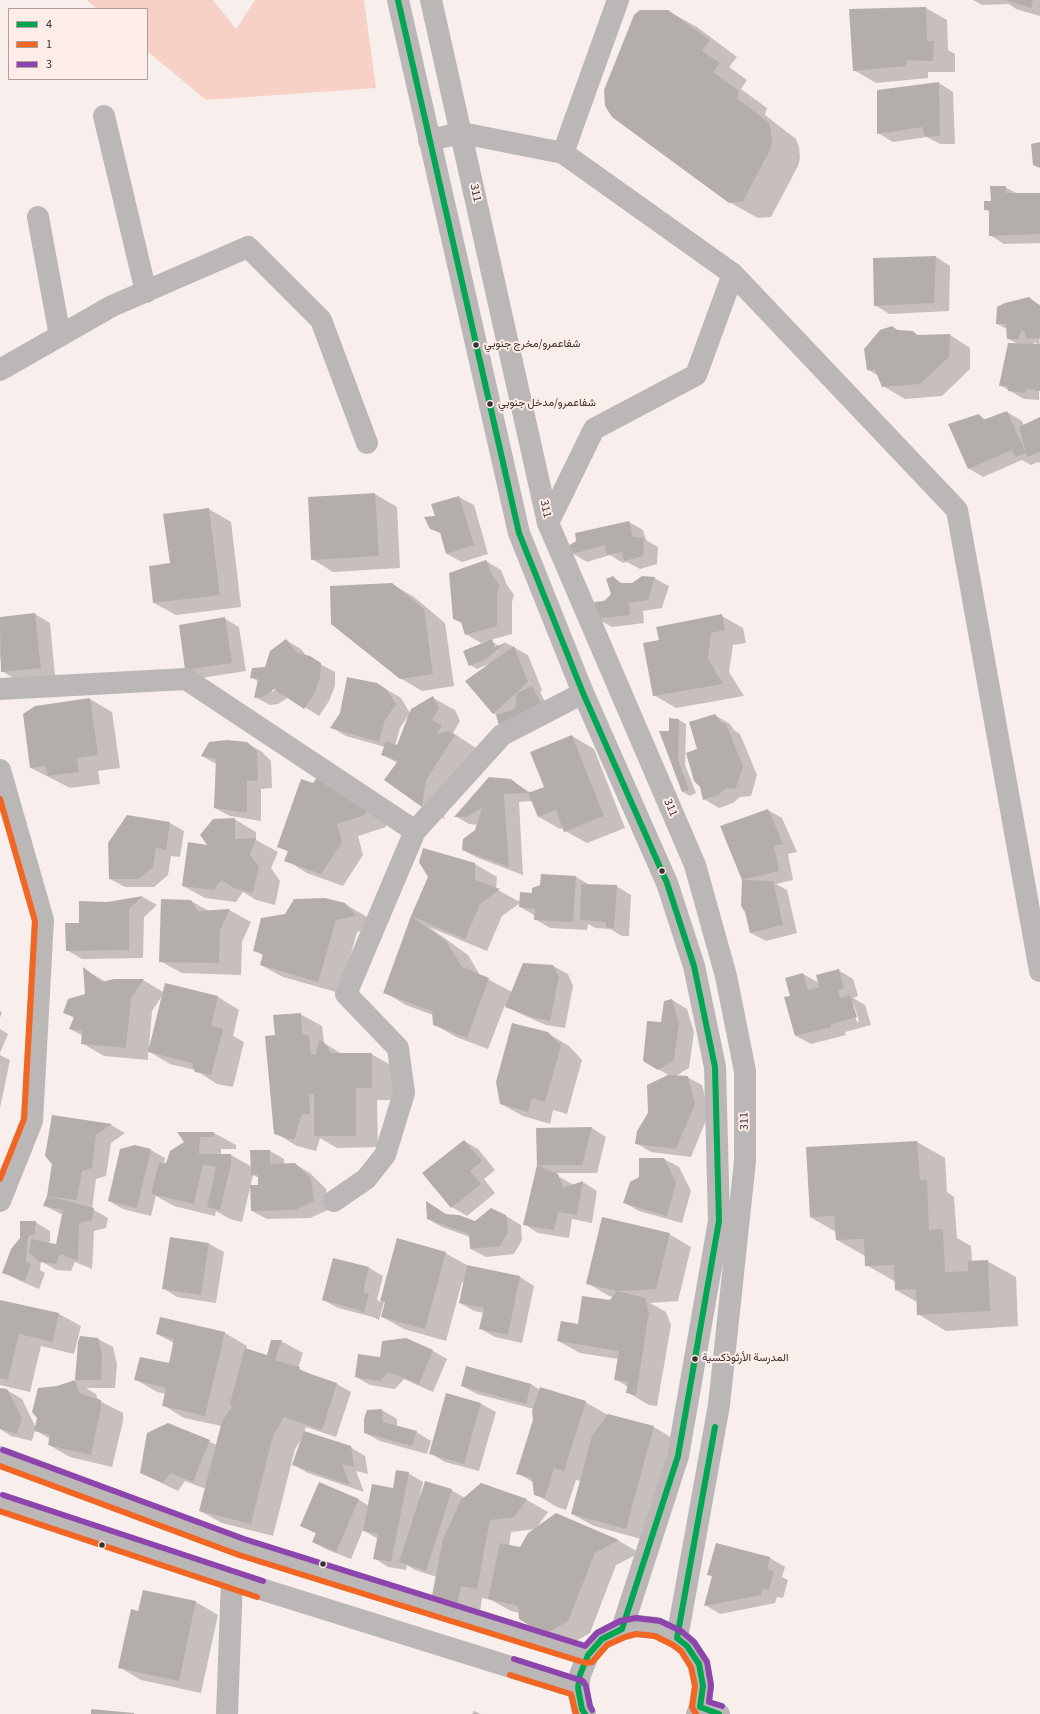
<!DOCTYPE html>
<meta charset="utf-8">
<style>
body{margin:0}
#map{position:relative;width:1040px;height:1714px;overflow:hidden;background:#f8efec;font-family:"Source Sans 3",sans-serif}
canvas{display:block}
.legend{position:absolute;left:8px;top:8px;width:140px;height:72px;box-sizing:border-box;background:#fdece7;border:1px solid #aea19d;margin:0;padding:5px 7px;list-style:none;font-size:12px;color:#37312f}
.legend li{display:flex;align-items:center;gap:8px;height:20px}
.legend b{width:20px;border:1px solid #aea19d}
</style>
<div id="map">
<canvas width="1040" height="1714"></canvas>
<ul class="legend">
<li><b style="height:5px;background:#00a651"></b>4</li>
<li><b style="height:5px;background:#f26522"></b>1</li>
<li><b style="height:5px;background:#8e44ad"></b>3</li>
</ul>
</div>
<script>
const c = document.querySelector('canvas').getContext('2d');
c.lineJoin = 'round';
function fill(path, color) { c.fillStyle = color; c.fill(path, 'evenodd'); }
const shape = rows => new Path2D(rows.map(r => 'M' + r).join(''));
function trace(path, color, width, dash) { c.strokeStyle = color; c.lineWidth = width; c.lineCap = dash ? 'butt' : 'round'; c.setLineDash(dash || []); c.stroke(path); }
function label(font, color, halo, rows, align = 'center') {
  c.font = font + ' "Source Sans 3",Vazirmatn,sans-serif'; c.lineWidth = 4; c.setLineDash([]); c.textBaseline = 'middle'; c.strokeStyle = halo; c.fillStyle = color; for (const [text, x, y, turn = 0] of rows) {
    c.save(); c.translate(x, y); c.rotate((+turn || 0) * Math.PI / 180); c.textAlign = isNaN(turn) ? turn : align; if (halo) c.strokeText(text, 0, 0); c.fillText(text, 0, 0); c.restore();
  }
}
const green = shape([
 [87,0,213,0,236,29,255,0,364,0,376,88,206,100,147,51,147,9,97,9]
]);
const shadow = shape([
 [973,0,1040,0,1040,18,1040,16,1016,9,1009,4,982,5],
 [926,8,947,20,948,50,955,54,955,72,928,72,928,78,876,83,854,70],
 [668,11,697,27,737,57,729,67,747,80,741,89,767,108,765,115,796,139,799,147,800,158,798,166,771,217,758,218,729,202],
 [939,83,953,92,955,144,940,144,927,137,893,142,878,133],
 [1005,187,1018,194,1040,194,1040,243,1004,244,990,235,990,212,985,209],
 [936,257,950,266,949,311,889,314,875,305],
 [1029,299,1040,305,1039,400,1024,399,1000,385,1018,344,1008,339,1007,329,997,324],
 [1034,342,1039,345,1034,345],
 [892,327,900,331,912,332,920,336,950,335,970,348,970,369,942,396,905,399,883,386,879,376,868,370],
 [1007,412,1022,421,1024,426,1040,419,1040,463,1038,462,1031,465,1022,460,983,477,968,468,979,415,986,420],
 [375,494,397,507,400,568,333,572,312,559],
 [459,497,474,505,488,554,462,562,447,554,441,534,430,528,436,517],
 [209,509,231,522,241,607,176,615,154,603,171,564,165,515],
 [629,522,643,530,646,540,658,547,657,564,640,569,627,562,623,563,610,555,587,562,572,553],
 [486,561,501,570,507,585,514,595,512,602,512,634,490,640,499,646,506,643,528,655,542,690,540,692,549,709,498,716,493,713,489,664,477,669,470,665,487,642,487,641,481,643,466,634,463,624,454,619],
 [493,645,495,645,497,651,496,652],
 [613,578,624,584,633,584,654,578,669,586,662,608,643,611,644,623,612,627,597,619,605,602,612,595],
 [392,584,414,597,445,623,454,686,422,691,400,678],
 [35,614,50,623,55,676,16,680,2,671,0,655,0,618],
 [722,616,743,628,746,643,733,645,729,672,744,696,676,708,654,695,660,641],
 [225,619,239,627,246,671,201,678,186,670],
 [286,640,301,649,307,657,335,672,335,686,329,701,319,716,289,697,278,704,270,705,255,697,259,682,251,677,265,668],
 [279,687,272,692,272,689],
 [377,684,401,698,410,713,433,698,455,710,460,721,453,733,476,748,447,792,444,819,423,806,385,779,397,763,382,754,385,747,346,736,331,727],
 [408,716,398,747,395,746,400,728],
 [90,699,112,712,120,768,98,771,100,784,70,788,31,768],
 [715,715,730,724,734,730,740,734,757,775,751,796,740,797,733,803,719,808,704,799,698,750],
 [670,719,679,720,686,724,685,765,696,793,690,796,683,792,670,732],
 [572,736,594,749,625,828,587,843,565,831,564,828,560,829,539,817,532,801,519,802,523,875,478,858,463,850,476,831,478,825,469,824,455,816,511,780,531,793,545,788],
 [247,743,262,752,271,761,272,788,261,789,261,821,230,816,215,808,216,764,202,756],
 [302,781,387,819,386,827,358,836,363,855,343,886,307,873,286,860,289,852,278,846],
 [768,810,782,818,797,852,788,854,793,880,776,884,787,890,797,933,766,941,751,933,746,912,742,906,743,880],
 [234,819,256,832,256,840,278,852,271,868,280,881,275,905,256,900,243,892,236,902,205,898,183,886,209,847],
 [170,823,184,831,180,857,171,856,168,875,154,887,125,887,110,879],
 [475,864,497,877,496,889,520,902,533,894,576,877,590,885,616,886,631,895,629,936,622,936,610,929,595,928,588,924,587,930,550,928,535,919,534,915,520,907,520,903,502,916,487,951,429,927,468,955,480,975,512,992,553,966,568,974,573,986,565,1028,546,1025,521,1014,505,1005,488,1049,456,1037,434,1024,433,1015,406,1005,384,992,412,917,429,877],
 [143,897,157,905,144,917,143,958,82,959,67,950,80,924,107,903],
 [191,901,209,911,229,910,251,922,242,942,241,975,182,973,160,961],
 [345,904,367,917,377,928,357,932,340,993,283,977,261,965,264,956,254,950],
 [84,969,106,982,114,980,143,980,163,992,218,997,239,1010,233,1036,244,1042,233,1087,217,1084,195,1070,170,1064,148,1051,148,1060,104,1056,82,1043,83,1036,70,1029,74,1018,64,1012,86,995],
 [162,996,150,1046,149,1046,152,1011],
 [838,970,853,979,858,996,853,998,865,1005,871,1025,845,1032,846,1035,811,1044,796,1036,786,998,791,996,803,974,819,983],
 [852,1005,854,1005,859,1021,857,1022],
 [672,1000,687,1009,694,1032,689,1068,674,1077,687,1077,702,1085,709,1113,691,1157,651,1152,636,1143,670,1076,658,1069,662,1023],
 [0,1011,2,1012,0,1018],
 [300,1014,322,1026,324,1043,342,1054,371,1054,393,1066,393,1100,377,1100,378,1147,337,1148,320,1138,316,1151,297,1146,275,1133,276,1036],
 [0,1029,8,1034,0,1053],
 [547,1033,569,1046,582,1060,567,1114,553,1110,550,1124,523,1116,501,1104],
 [0,1055,10,1060,0,1108],
 [53,1116,111,1125,125,1133,111,1143,106,1176,96,1179,92,1209,108,1218,106,1228,94,1231,92,1269,75,1262,71,1271,56,1270,41,1261,40,1270,45,1273,39,1289,18,1280,3,1272,35,1222,50,1231,50,1242,45,1243,57,1245,63,1215,45,1206,48,1197,53,1164],
 [592,1128,606,1137,597,1173,552,1173,572,1184,573,1186,583,1182,597,1191,592,1223,572,1219,569,1238,538,1233,524,1224,538,1165,537,1129],
 [179,1133,214,1133,236,1145,236,1149,221,1149,221,1155,231,1155,252,1167,270,1151,284,1159,284,1165,295,1164,310,1173,326,1189,328,1210,310,1218,267,1219,252,1211,259,1186,259,1178,253,1175,242,1222,230,1219,216,1211,215,1216,174,1206,156,1196,151,1216,123,1209,109,1201,135,1146,151,1150,165,1158,164,1164,166,1164,185,1143],
 [464,1141,478,1149,495,1170,484,1179,495,1193,467,1216,452,1207],
 [917,1142,945,1158,947,1192,954,1197,957,1238,971,1246,972,1261,987,1261,1016,1277,1018,1326,946,1331,918,1314,917,1302,896,1290,896,1282,866,1265,865,1256,837,1240,836,1232,810,1217],
 [664,1159,679,1167,691,1191,682,1223,639,1211,625,1203],
 [427,1202,448,1215,475,1222,506,1216,521,1225,522,1240,514,1254,486,1257,471,1249,470,1237,442,1227,428,1219],
 [669,1234,691,1247,678,1301,650,1303,666,1312,671,1325,657,1406,649,1405,627,1392,628,1387,615,1379,618,1359,580,1353,558,1341,614,1297,609,1296,587,1283],
 [171,1238,209,1244,224,1252,216,1303,177,1297,163,1288],
 [398,1239,445,1253,467,1265,467,1266,520,1277,534,1286,522,1343,495,1337,481,1329,484,1313,474,1311,460,1303,464,1282,462,1282,446,1341,404,1329,382,1317,386,1303,384,1302,379,1320,373,1317,338,1308,323,1300,334,1259,369,1268,383,1276,377,1300,381,1302],
 [0,1301,59,1314,81,1326,74,1354,41,1346,30,1392,0,1385],
 [161,1318,225,1333,247,1346,246,1350,268,1356,281,1341,303,1353,298,1368,312,1375,337,1384,351,1392,336,1437,306,1427,304,1432,350,1447,365,1456,368,1474,356,1471,364,1492,308,1473,294,1465,302,1438,295,1449,273,1536,222,1523,200,1511,206,1489,185,1481,178,1491,141,1473,168,1424,217,1445,222,1426,184,1418,163,1405,166,1394,157,1392,135,1379,169,1365,174,1343,157,1334],
 [98,1339,113,1347,117,1364,115,1388,86,1388,96,1394,98,1400,123,1413,123,1421,112,1467,70,1457,49,1445,50,1439,35,1430,32,1441,11,1436,0,1429,0,1389,7,1390,22,1399,36,1428,58,1387,76,1381,79,1343],
 [405,1339,433,1351,447,1359,433,1392,404,1379,395,1389,370,1385,356,1377],
 [467,1367,531,1384,540,1390,585,1402,608,1415,654,1427,675,1440,648,1541,594,1526,572,1514,581,1481,576,1480,566,1510,557,1507,535,1494,533,1482,517,1473,534,1420,534,1409,477,1394,462,1386],
 [447,1394,481,1404,496,1412,479,1471,445,1462,430,1453],
 [382,1410,397,1419,397,1427,416,1432,431,1441,427,1454,380,1441,365,1433,367,1411],
 [408,1473,423,1482,420,1495,451,1490,465,1498,481,1484,527,1500,548,1512,537,1527,556,1514,619,1541,640,1553,616,1565,590,1633,571,1644,554,1639,520,1613,511,1611,491,1600,482,1598,479,1618,454,1613,437,1577,415,1570,407,1565,406,1570,388,1567,374,1558,378,1539,363,1530,351,1559,328,1550,313,1542,317,1534,301,1526,358,1499,369,1506,394,1489],
 [535,1529,521,1548,509,1546,511,1532],
 [716,1544,770,1558,785,1567,782,1577,788,1580,783,1598,777,1597,775,1603,720,1614,705,1605,713,1577,708,1574],
 [144,1591,196,1602,218,1615,201,1693,141,1680,119,1667,139,1612],
 [474,1711,481,1714,472,1714]
]);
const building = shape([
 [1006,0,1033,0,1031,8],
 [926,7,927,41,934,41,933,61,907,60,906,66,853,71,849,9],
 [640,10,668,10,710,40,702,51,720,63,713,72,739,91,737,98,768,122,771,130,772,141,770,150,743,201,729,203,612,117,605,106,604,90,634,15],
 [939,82,940,136,925,137,922,127,877,134,877,90],
 [1040,142,1040,168,1033,165,1031,144],
 [990,186,1006,186,1006,193,1040,193,1040,234,989,236,989,210,984,210,984,201,991,201],
 [936,256,934,303,874,306,873,258],
 [1029,297,1040,306,1040,338,1027,339,1024,331,1021,331,1018,339,1007,339,1006,324,996,324,997,307,1005,303],
 [892,326,897,330,913,331,917,335,950,334,949,357,920,384,882,387,875,370,867,370,864,349,880,330],
 [1008,343,1040,344,1040,391,1028,389,1024,393,1008,391,1007,386,999,386],
 [1007,411,1026,453,1015,457,1012,450,968,469,948,424,979,414,983,420],
 [1040,417,1040,452,1027,457,1019,427],
 [375,493,379,556,311,560,308,497],
 [459,496,474,545,446,554,440,532,430,529,424,517,435,516,431,504],
 [209,508,220,595,153,603,149,566,170,563,163,514],
 [629,521,633,537,644,538,643,556,624,561,622,552,607,555,605,545,572,554,568,546,576,541,575,533],
 [486,560,492,575,500,586,497,594,497,626,465,635,461,622,453,619,449,573],
 [613,576,620,583,632,583,642,576,655,577,648,600,629,603,630,615,596,619,594,602,604,601,611,594,606,579],
 [392,583,424,609,433,674,400,679,331,624,330,586],
 [35,613,41,668,1,672,0,617],
 [722,614,725,630,711,633,708,659,723,684,653,696,643,643,659,640,656,627],
 [225,617,232,663,185,670,179,625],
 [286,639,297,653,310,656,321,663,320,677,315,693,304,709,274,689,263,697,254,698,258,679,250,678,252,668,265,667,270,651],
 [492,639,495,647,507,642,486,659,469,666,463,651],
 [514,646,528,682,493,714,465,681],
 [347,677,377,683,386,689,396,704,385,720,379,742,330,728,340,713],
 [532,686,542,705,500,729,496,715,515,709,517,693],
 [433,696,439,708,432,720,442,725,437,734,448,731,455,735,426,780,422,807,384,780,398,761,381,755,386,741,397,745,411,709],
 [90,698,98,755,77,758,79,772,48,776,46,766,30,768,23,714,35,706],
 [715,714,720,722,726,724,743,766,736,788,725,789,718,795,703,800,700,787,694,781,686,753,697,749,689,722],
 [669,718,679,719,678,760,689,790,682,792,659,731,669,731],
 [572,735,604,816,564,832,556,810,538,817,528,793,544,787,530,752],
 [227,740,247,742,257,751,258,780,247,781,247,813,214,808,216,759,201,756,209,742],
 [320,774,366,806,365,815,337,824,342,842,321,874,284,861,288,851,277,847,301,779,313,783],
 [489,777,511,779,528,793,504,794,509,867,462,850,463,839,475,830,482,808,467,817,454,817],
 [768,809,783,844,774,846,779,871,742,880,773,881,783,925,750,933,745,912,741,906,742,880,720,826],
 [127,815,170,822,166,850,156,848,153,867,139,879,109,879,108,843],
 [235,818,235,839,256,838,250,855,259,867,253,893,234,888,221,880,214,890,182,886,188,842,207,845,200,835,213,819],
 [423,848,475,863,475,880,500,889,480,904,465,939,411,916,428,877,419,862],
 [541,874,576,876,573,922,534,920,535,909,519,907,520,892,532,893,532,888,540,885],
 [581,884,617,885,614,928,607,928,605,922,580,920],
 [143,896,129,909,129,950,66,951,65,923,79,923,79,901,107,902],
 [325,898,345,903,356,916,336,920,318,982,260,965,263,954,253,951,261,918,285,914,294,899],
 [161,899,191,900,198,911,230,909,220,930,219,963,159,962],
 [411,916,446,941,462,967,489,978,467,1038,433,1025,432,1011,383,993],
 [523,963,553,965,559,977,550,1021,531,1017,505,1007],
 [83,967,102,982,114,979,144,979,131,998,126,1048,81,1044,82,1031,69,1029,74,1017,63,1013,68,999,85,994],
 [839,969,844,988,838,990,840,998,850,995,857,1017,831,1024,831,1027,795,1036,784,997,790,996,785,978,803,973,808,990,819,987,816,975],
 [165,983,218,996,211,1026,223,1029,211,1075,195,1072,192,1063,148,1052],
 [672,999,679,1023,674,1060,658,1070,643,1061,647,1021,661,1022,664,1001],
 [301,1013,302,1034,309,1036,311,1054,316,1055,319,1040,324,1042,331,1053,372,1053,372,1088,356,1088,356,1136,314,1136,314,1094,309,1094,310,1114,302,1114,294,1140,274,1134,265,1036,275,1035,273,1015],
 [512,1023,548,1032,561,1046,545,1102,532,1098,528,1112,500,1104,496,1082],
 [668,1075,688,1076,695,1104,676,1149,635,1144,637,1131,648,1113,647,1085],
 [52,1115,112,1124,96,1135,92,1168,82,1171,77,1200,47,1196,52,1164,45,1156],
 [592,1127,582,1165,537,1165,536,1128],
 [177,1132,214,1132,214,1137,200,1137,199,1154,231,1154,231,1164,220,1210,207,1207,216,1167,203,1164,194,1204,151,1194,159,1163,166,1163,170,1151,184,1142],
 [464,1140,482,1161,470,1171,481,1184,451,1208,422,1173],
 [917,1141,920,1180,927,1179,929,1230,943,1229,945,1272,968,1271,968,1261,988,1260,990,1311,917,1315,916,1289,895,1290,894,1265,865,1266,864,1239,836,1240,834,1216,810,1217,806,1147],
 [135,1145,151,1149,137,1208,108,1201,120,1149],
 [250,1150,270,1150,270,1164,295,1163,311,1179,314,1201,295,1210,251,1211,250,1185,258,1185,258,1174,251,1175],
 [639,1158,664,1158,676,1182,667,1216,623,1203,630,1182,639,1177],
 [537,1165,558,1174,563,1188,583,1181,577,1215,558,1212,554,1230,523,1225],
 [47,1196,94,1208,92,1220,79,1223,78,1261,60,1254,56,1264,40,1262,29,1253,31,1239,56,1244,63,1210,43,1206],
 [426,1201,445,1214,459,1215,475,1221,491,1208,506,1215,508,1232,500,1246,470,1249,469,1234,427,1219],
 [602,1217,670,1233,656,1289,617,1291,645,1298,649,1312,636,1395,626,1393,628,1382,614,1380,619,1351,557,1341,561,1321,578,1324,582,1296,610,1300,617,1291,586,1284],
 [20,1221,36,1221,35,1234,28,1236,26,1262,31,1264,25,1281,2,1273,11,1249,20,1238],
 [170,1237,209,1243,201,1295,162,1289],
 [397,1238,446,1252,425,1329,381,1317,385,1302,380,1301],
 [333,1258,369,1267,363,1292,369,1294,364,1313,359,1310,322,1300],
 [467,1265,520,1276,508,1335,479,1329,484,1308,459,1303],
 [0,1300,59,1313,53,1342,19,1334,8,1380,0,1378],
 [160,1317,225,1332,205,1416,162,1406,166,1388,134,1380,140,1357,169,1363,174,1339,156,1334],
 [80,1336,98,1338,102,1355,101,1380,75,1380,78,1342],
 [406,1338,433,1350,419,1384,389,1372,380,1381,355,1377,358,1354,380,1357,382,1341],
 [271,1340,282,1340,275,1360,300,1367,299,1370,337,1383,322,1430,284,1417,273,1436,251,1524,199,1511,222,1421,232,1407,230,1403,245,1348,267,1355],
 [466,1366,531,1384,526,1404,461,1386],
 [75,1380,79,1393,101,1400,101,1408,91,1455,48,1445,50,1435,34,1431,37,1418,32,1412,38,1388,57,1386],
 [540,1387,586,1401,564,1471,554,1468,545,1498,534,1495,532,1478,516,1474,533,1420,532,1411],
 [0,1388,7,1389,22,1418,17,1434,0,1429],
 [446,1393,481,1403,464,1464,429,1454],
 [382,1409,383,1422,417,1431,412,1446,364,1433,364,1419,367,1410],
 [608,1414,654,1426,626,1529,571,1514,592,1436],
 [168,1423,210,1440,193,1482,170,1473,163,1483,140,1473,147,1433],
 [304,1431,351,1446,354,1467,342,1464,350,1485,292,1465],
 [396,1470,409,1472,391,1562,373,1559,378,1534,363,1531,372,1484,393,1488],
 [425,1481,452,1489,426,1571,399,1562],
 [319,1482,359,1499,336,1552,312,1542,316,1533,300,1526],
 [481,1483,527,1499,514,1517,490,1520,477,1589,461,1586,457,1606,431,1601,443,1539,461,1500],
 [556,1513,619,1540,595,1553,568,1621,549,1632,532,1627,519,1619,518,1606,488,1599,500,1543,520,1547,528,1533],
 [716,1543,770,1557,767,1569,774,1571,769,1590,762,1589,761,1595,704,1606,712,1576,707,1575],
 [143,1590,196,1601,179,1681,118,1668,131,1609,138,1611],
 [91,1709,134,1713,134,1714,91,1714]
]);
const minor = shape([
 [104,116,146,292],
 [429,140,462,133,563,153,733,274,957,510,1040,971],
 [563,153,618,0],
 [38,217,60,336],
 [0,370,112,306,248,247,321,320,367,443],
 [548,523,594,429,696,375,733,274],
 [0,689,186,679,415,831,502,735,583,693],
 [334,1201,366,1179,385,1155,404,1093,398,1048,346,994,415,831],
 [227,1714,232,1580]
]);
const tertiary = shape([
 [398,0,519,533,583,693,667,883,694,966,715,1067,719,1221,678,1456,622,1629],
 [431,0,548,523,695,865,726,976,745,1071,745,1161,719,1405,677,1638],
 [0,770,43,920,32,1121,0,1201],
 [0,1457,241,1547,588,1655],
 [0,1503,232,1580,578,1688],
 [700,1707,719,1714],
 [585,1714,582,1709,578,1688,580,1675,588,1655,602,1639,622,1629,636,1626,657,1628,677,1638,687,1646,699,1664,703,1686,700,1707,697,1714]
]);
const bus1 = shape([
 [398,0,519,533,583,693,667,883,694,966,715,1067,719,1221,678,1456,622,1629,602,1639,588,1655,580,1675,578,1688,582,1709,585,1714],
 [715,1427,677,1638,687,1646,699,1664,703,1686,700,1707,719,1714]
]);
const bus2 = shape([
 [0,799,35,921,24,1119,0,1179],
 [0,1466,239,1555,586,1663,592,1662,607,1645,625,1637,636,1634,655,1636,673,1645,681,1651,691,1667,695,1686,692,1707,696,1714],
 [0,1511,257,1597],
 [510,1675,571,1694,576,1714]
]);
const bus3 = shape([
 [3,1450,244,1539,585,1646,597,1633,620,1621,636,1618,660,1621,681,1631,694,1642,707,1662,711,1685,709,1702,722,1706],
 [3,1495,263,1581],
 [514,1659,583,1681,586,1686,590,1706,592,1710]
]);
const markers = [
 [476,345,3.5,"#37312f"],
 [490,404,3.5,"#37312f"],
 [662,871,3.5,"#37312f"],
 [695,1359,3.5,"#37312f"],
 [102,1545,3.5,"#37312f"],
 [323,1564,3.5,"#37312f"]
];
const busNames = [
 ["شفاعمرو/مخرج جنوبي",484,345],
 ["شفاعمرو/مدخل جنوبي",498,404],
 ["المدرسة الأرثوذكسية",702,1359]
];
const streetNames = [
 ["311",475,193,78],
 ["311",545,509,77],
 ["311",670,808,67],
 ["311",745,1121,-91]
];
fill(green, '#f7d1c6');
fill(shadow, '#0003');
fill(building, '#b4aeab');
trace(minor, '#bbb7b6', 22);
trace(tertiary, '#bbb7b6', 22);
trace(bus1, '#00a651', 6);
trace(bus2, '#f26522', 6);
trace(bus3, '#8e44ad', 6);
for (const [x, y, r, color] of markers) { const dot = new Path2D(); dot.arc(x, y, r, 0, 2 * Math.PI); c.fillStyle = color; c.fill(dot); trace(dot, '#fdece7', 1.5); }
label('11px', '#37312f', '#fdece7', busNames, 'left');
label('12px', '#37312f', '#fdece7', streetNames);
</script>
